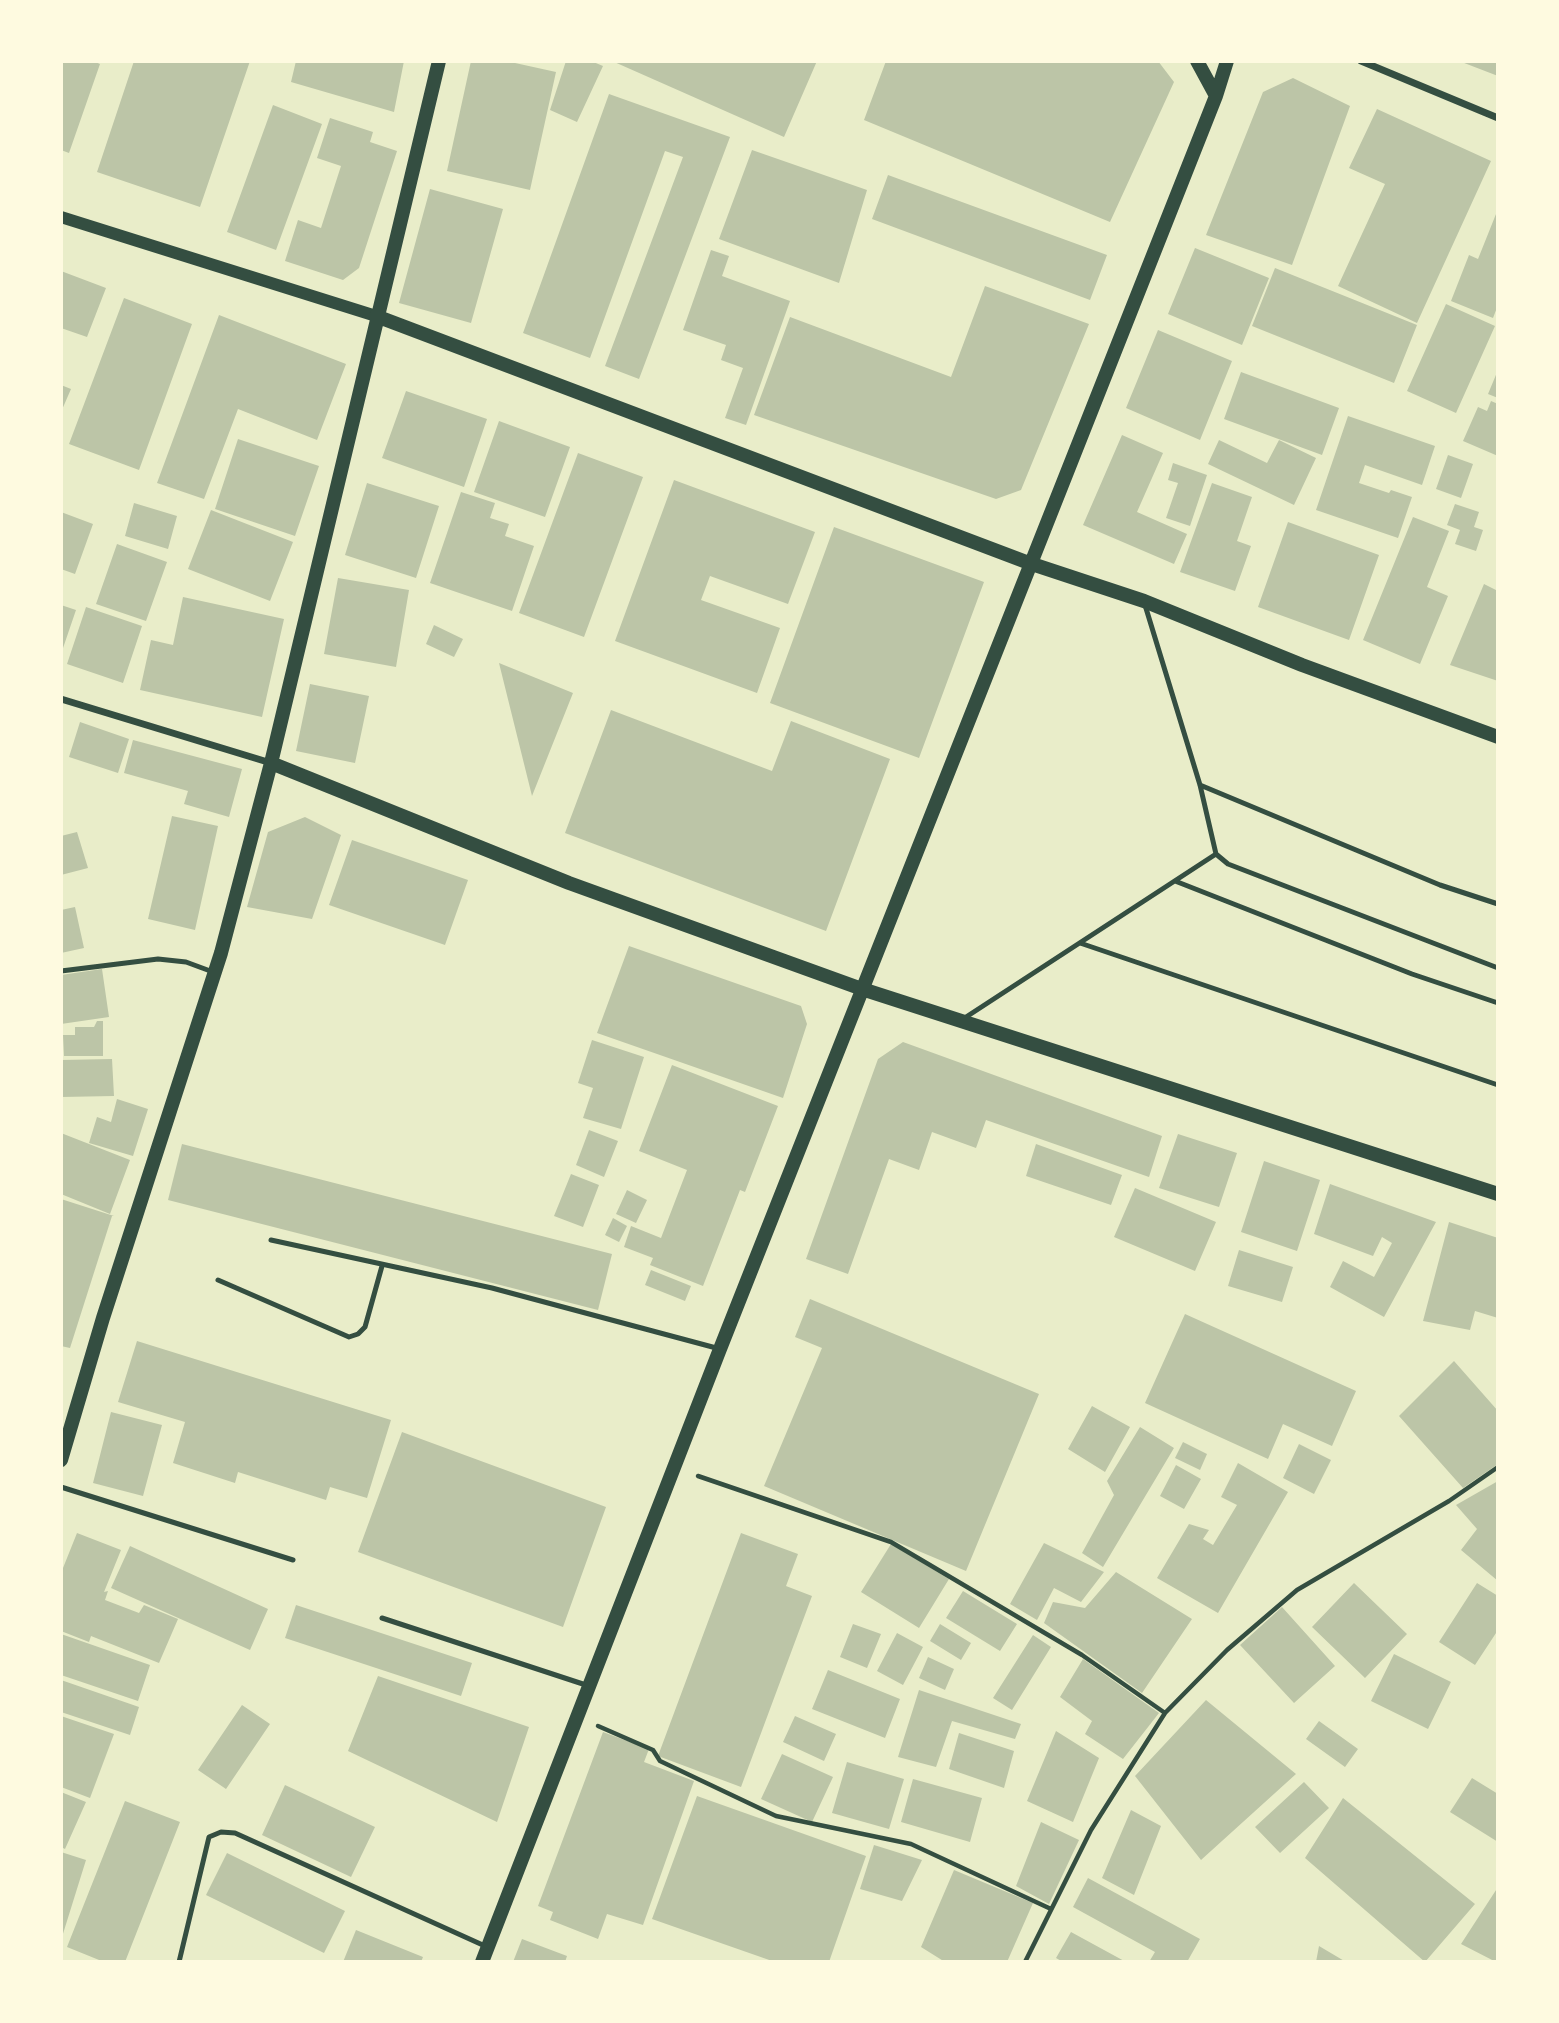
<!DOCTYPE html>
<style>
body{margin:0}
#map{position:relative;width:1559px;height:2023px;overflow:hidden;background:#e9edc9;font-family:Helvetica,sans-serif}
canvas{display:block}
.frame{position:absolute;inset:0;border:63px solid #fefae0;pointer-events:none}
</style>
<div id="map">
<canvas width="1559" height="2023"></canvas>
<div class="frame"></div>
</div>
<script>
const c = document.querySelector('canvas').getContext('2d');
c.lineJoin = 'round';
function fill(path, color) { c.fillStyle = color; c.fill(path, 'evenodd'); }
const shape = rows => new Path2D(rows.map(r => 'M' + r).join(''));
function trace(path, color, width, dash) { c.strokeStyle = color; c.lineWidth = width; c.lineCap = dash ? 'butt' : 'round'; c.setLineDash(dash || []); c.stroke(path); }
const building = shape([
 [61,61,93,61,100,64,69,153,61,150],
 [134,61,250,61,200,207,97,172],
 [296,61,404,61,394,112,291,82],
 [471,61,506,61,556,72,530,190,447,171],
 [566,61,591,61,603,66,577,122,550,110],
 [612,61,817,61,784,137],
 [886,61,1158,61,1174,82,1110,222,864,120],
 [1459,61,1498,61,1498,76],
 [1293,78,1350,106,1292,265,1206,235,1263,92],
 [609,94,730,137,639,379,605,366,683,157,665,151,590,358,523,333],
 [273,105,322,124,276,250,227,232],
 [1377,109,1491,161,1417,323,1338,286,1385,184,1349,168],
 [330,118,373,132,370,142,397,151,359,268,343,280,285,261,298,220,321,228,341,166,317,158],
 [752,150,867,190,839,283,719,239],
 [888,175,1107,255,1090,300,872,219],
 [430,189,503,209,471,323,399,303],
 [1498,209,1498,305,1493,318,1451,301,1469,255,1478,259],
 [1195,248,1269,278,1242,345,1168,314],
 [711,250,729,256,722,276,790,301,746,425,725,418,743,368,721,360,726,345,683,330],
 [1275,268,1417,325,1394,383,1252,326],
 [61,271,106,288,87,337,61,328],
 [985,286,1089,324,1021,490,996,499,754,415,790,317,951,377],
 [124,298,192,324,139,470,69,444],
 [1446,304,1495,326,1456,413,1407,391],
 [219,315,346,364,317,440,238,409,204,499,157,483],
 [1158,330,1232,361,1200,440,1126,408],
 [1498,370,1498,398,1488,394],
 [1241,372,1339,408,1322,455,1224,419],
 [61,385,71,389,61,412],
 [406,391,487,419,464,487,382,458],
 [1491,401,1498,404,1498,456,1463,441,1478,407,1487,411],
 [1348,416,1435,446,1422,485,1365,465,1359,483,1389,493,1391,490,1412,497,1398,538,1316,510],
 [499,421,570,447,545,517,474,492],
 [1122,435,1163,453,1137,512,1187,534,1174,564,1083,525],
 [238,439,319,466,295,536,215,509],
 [1219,440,1267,463,1279,440,1316,458,1294,505,1208,464],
 [578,453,643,477,584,637,519,613],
 [1448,455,1473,464,1461,498,1436,489],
 [1173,463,1207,475,1190,526,1166,518,1178,483,1168,480],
 [674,480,815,532,788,604,710,576,701,600,780,628,757,693,615,641],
 [367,483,439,506,416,578,345,555],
 [1212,483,1252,497,1237,541,1251,546,1235,591,1180,572],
 [461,492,495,503,490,518,509,524,505,536,534,546,512,611,430,583],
 [134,503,177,516,168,549,125,536],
 [1455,504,1479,512,1474,527,1483,530,1476,551,1455,544,1460,530,1447,525],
 [211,510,293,542,270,601,188,569],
 [61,512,93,524,75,574,61,569],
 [1413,517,1449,531,1427,587,1448,596,1420,664,1363,640],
 [1288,522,1379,555,1349,640,1258,607],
 [834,527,984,582,919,758,770,703],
 [117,544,167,562,146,621,96,604],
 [338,578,409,590,396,667,324,654],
 [1484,584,1498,591,1498,681,1450,665],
 [183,597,284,619,262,717,140,690,151,640,173,645],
 [61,605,76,610,62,651,61,651],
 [86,607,142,626,123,683,67,664],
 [434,625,463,639,454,657,426,644],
 [499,663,573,693,532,796],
 [310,684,369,696,355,763,296,751],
 [611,710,772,771,791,721,890,759,826,931,565,833],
 [80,722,129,739,118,773,69,757],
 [133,740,242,769,229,817,184,804,188,791,124,773],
 [172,816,218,826,195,930,148,919],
 [305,817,341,835,312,919,247,907,268,832],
 [77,832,88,868,61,875,61,836],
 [352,840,468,880,445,945,329,905],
 [75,907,84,948,61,953,61,910],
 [629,946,801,1006,807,1024,783,1098,597,1033],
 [102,969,109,1017,61,1024,61,975],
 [97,1021,103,1021,103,1056,64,1056,63,1035,75,1035,75,1027,94,1027],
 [592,1040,644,1057,621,1129,583,1118,593,1088,578,1083],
 [903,1042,1162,1136,1149,1177,986,1120,976,1148,932,1132,919,1170,889,1159,848,1274,806,1259,878,1059],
 [112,1059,114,1096,61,1097,61,1060],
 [672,1065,778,1106,745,1192,740,1190,703,1286,650,1265,653,1258,624,1247,631,1226,661,1238,687,1170,639,1151],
 [117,1099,148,1109,133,1156,89,1143,97,1117,111,1122],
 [589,1130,618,1141,604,1177,576,1165],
 [61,1133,130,1160,110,1214,61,1194],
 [1178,1134,1237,1153,1219,1207,1159,1188],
 [182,1144,612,1254,598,1310,168,1200],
 [1036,1144,1122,1175,1111,1205,1026,1176],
 [1264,1161,1320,1180,1297,1251,1241,1232],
 [571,1174,599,1185,583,1227,554,1216],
 [1330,1184,1436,1222,1384,1317,1330,1287,1343,1261,1374,1277,1392,1243,1382,1237,1373,1256,1314,1234],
 [1135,1188,1216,1222,1195,1271,1114,1237],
 [627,1190,647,1200,636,1223,616,1214],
 [61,1199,114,1216,112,1216,70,1348,61,1346],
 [613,1218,627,1226,619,1242,605,1235],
 [1449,1222,1498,1238,1498,1318,1475,1311,1470,1330,1423,1321],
 [1239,1250,1293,1267,1282,1302,1228,1286],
 [651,1270,691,1286,685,1301,645,1285],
 [810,1299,1039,1394,966,1571,764,1486,822,1348,795,1337],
 [1185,1314,1356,1391,1332,1446,1283,1424,1268,1459,1145,1403],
 [137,1341,391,1420,367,1498,330,1487,326,1500,238,1472,235,1483,173,1463,185,1422,118,1402],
 [1454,1361,1498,1411,1498,1464,1463,1488,1399,1416],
 [1092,1406,1130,1427,1105,1472,1068,1449],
 [111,1412,162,1425,143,1496,93,1483],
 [1140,1427,1174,1448,1103,1567,1082,1553,1114,1495,1107,1481],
 [402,1432,606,1507,563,1627,358,1552],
 [1183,1442,1207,1454,1200,1470,1175,1458],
 [1299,1444,1331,1460,1314,1494,1283,1478],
 [1238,1463,1288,1492,1218,1613,1157,1578,1189,1524,1209,1530,1203,1539,1213,1545,1237,1505,1221,1497],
 [1176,1465,1201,1479,1184,1509,1160,1496],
 [1498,1481,1498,1581,1461,1550,1477,1529,1456,1505],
 [77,1533,121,1550,104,1592,108,1591,105,1600,139,1613,144,1605,178,1619,159,1663,91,1636,89,1642,61,1631,61,1573],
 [741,1533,798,1554,786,1586,812,1596,741,1787,658,1756],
 [1044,1543,1104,1572,1081,1602,1054,1588,1037,1620,1010,1604],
 [891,1544,949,1579,919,1628,861,1592],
 [130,1546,268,1609,250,1650,111,1588],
 [1116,1572,1192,1619,1142,1693,1044,1623,1053,1602,1085,1608],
 [1354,1583,1407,1634,1365,1678,1312,1627],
 [1477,1583,1498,1596,1498,1630,1475,1665,1439,1642],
 [963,1591,1017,1624,1000,1651,946,1618],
 [296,1605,472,1663,461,1696,285,1638],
 [1282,1607,1335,1666,1294,1703,1240,1645],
 [853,1624,881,1634,867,1668,840,1657],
 [940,1624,971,1643,961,1660,930,1641],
 [897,1633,923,1647,903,1685,877,1671],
 [61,1634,150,1665,138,1701,61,1675],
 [1033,1635,1051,1647,1012,1710,993,1698],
 [1394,1654,1451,1682,1428,1729,1371,1701],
 [928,1657,954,1669,945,1690,919,1678],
 [1083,1659,1159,1713,1123,1759,1085,1734,1092,1721,1060,1697],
 [828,1670,900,1699,885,1738,812,1709],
 [378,1676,529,1727,497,1822,348,1751],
 [61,1680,139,1707,130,1735,61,1712],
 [919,1690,1021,1724,1015,1739,952,1721,936,1767,898,1757],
 [1206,1700,1296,1774,1201,1860,1135,1776],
 [242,1705,270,1724,226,1789,198,1770],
 [61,1716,114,1734,90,1798,61,1787],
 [795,1716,836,1734,824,1761,783,1742],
 [1319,1721,1358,1749,1345,1767,1306,1739],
 [1056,1731,1099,1758,1073,1822,1027,1801],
 [603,1732,649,1749,644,1762,694,1781,643,1925,607,1914,598,1939,550,1920,553,1912,538,1906],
 [959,1733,1014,1751,1004,1788,949,1769],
 [782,1754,833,1777,812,1822,761,1799],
 [847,1762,904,1779,889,1829,832,1813],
 [1472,1778,1498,1794,1496,1808,1498,1810,1498,1842,1450,1812],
 [913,1779,982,1798,970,1842,901,1822],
 [1304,1782,1329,1808,1280,1853,1255,1827],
 [285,1785,375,1827,351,1877,262,1835],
 [61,1792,86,1802,65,1849,61,1847],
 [697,1796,866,1856,829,1962,775,1962,652,1919],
 [1343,1798,1475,1904,1425,1962,1305,1858],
 [125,1801,180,1822,125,1962,104,1962,67,1947],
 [1131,1810,1161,1826,1134,1895,1102,1878],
 [1041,1822,1079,1840,1049,1904,1016,1886],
 [874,1845,922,1860,902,1901,860,1889],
 [61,1852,86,1860,62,1937,61,1937],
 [227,1853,345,1911,324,1953,206,1895],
 [954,1870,1033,1903,1007,1962,945,1962,921,1947],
 [1088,1878,1200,1939,1187,1962,1149,1962,1155,1952,1073,1907],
 [1498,1887,1498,1962,1496,1962,1461,1944],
 [356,1930,423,1957,421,1962,343,1962],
 [1071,1932,1126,1962,1063,1962,1056,1958],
 [522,1939,567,1956,565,1962,513,1962],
 [1319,1946,1346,1962,1316,1962]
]);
const path = shape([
 [698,1476,891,1542,1082,1655,1165,1713],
 [598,1726,653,1750,660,1761,776,1816,911,1844,1051,1909],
 [1025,1962,1091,1830,1165,1713,1227,1650,1297,1590,1449,1501,1498,1467]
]);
const service = shape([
 [1145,605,1200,785,1216,854,1228,864,1498,968],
 [1200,785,1440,885,1498,904],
 [1175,881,1412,974,1498,1003],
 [1080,943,1498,1085],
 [61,971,158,959,186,962,213,972],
 [963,1019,1216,854],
 [271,1240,492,1288,720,1349],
 [218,1280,349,1337,358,1334,365,1327,382,1266],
 [61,1487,293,1560],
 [382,1618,589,1686],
 [179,1962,209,1837,221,1832,235,1833,485,1946]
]);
const minor = shape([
 [1361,61,1498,118],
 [61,699,271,763]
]);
const tertiary = shape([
 [61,217,376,316]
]);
const secondary = shape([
 [1197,61,1216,96],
 [376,316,1029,563,1144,601,1302,665,1498,737],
 [271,763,569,883,862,989,1498,1194],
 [61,1460,103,1318,221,953,271,763,439,61],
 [482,1962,720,1349,1216,96,1227,61]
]);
fill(building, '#bcc5a7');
trace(path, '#344e41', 4.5);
trace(service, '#344e41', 5);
trace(minor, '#344e41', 7);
trace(tertiary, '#344e41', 12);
trace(secondary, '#344e41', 14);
</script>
